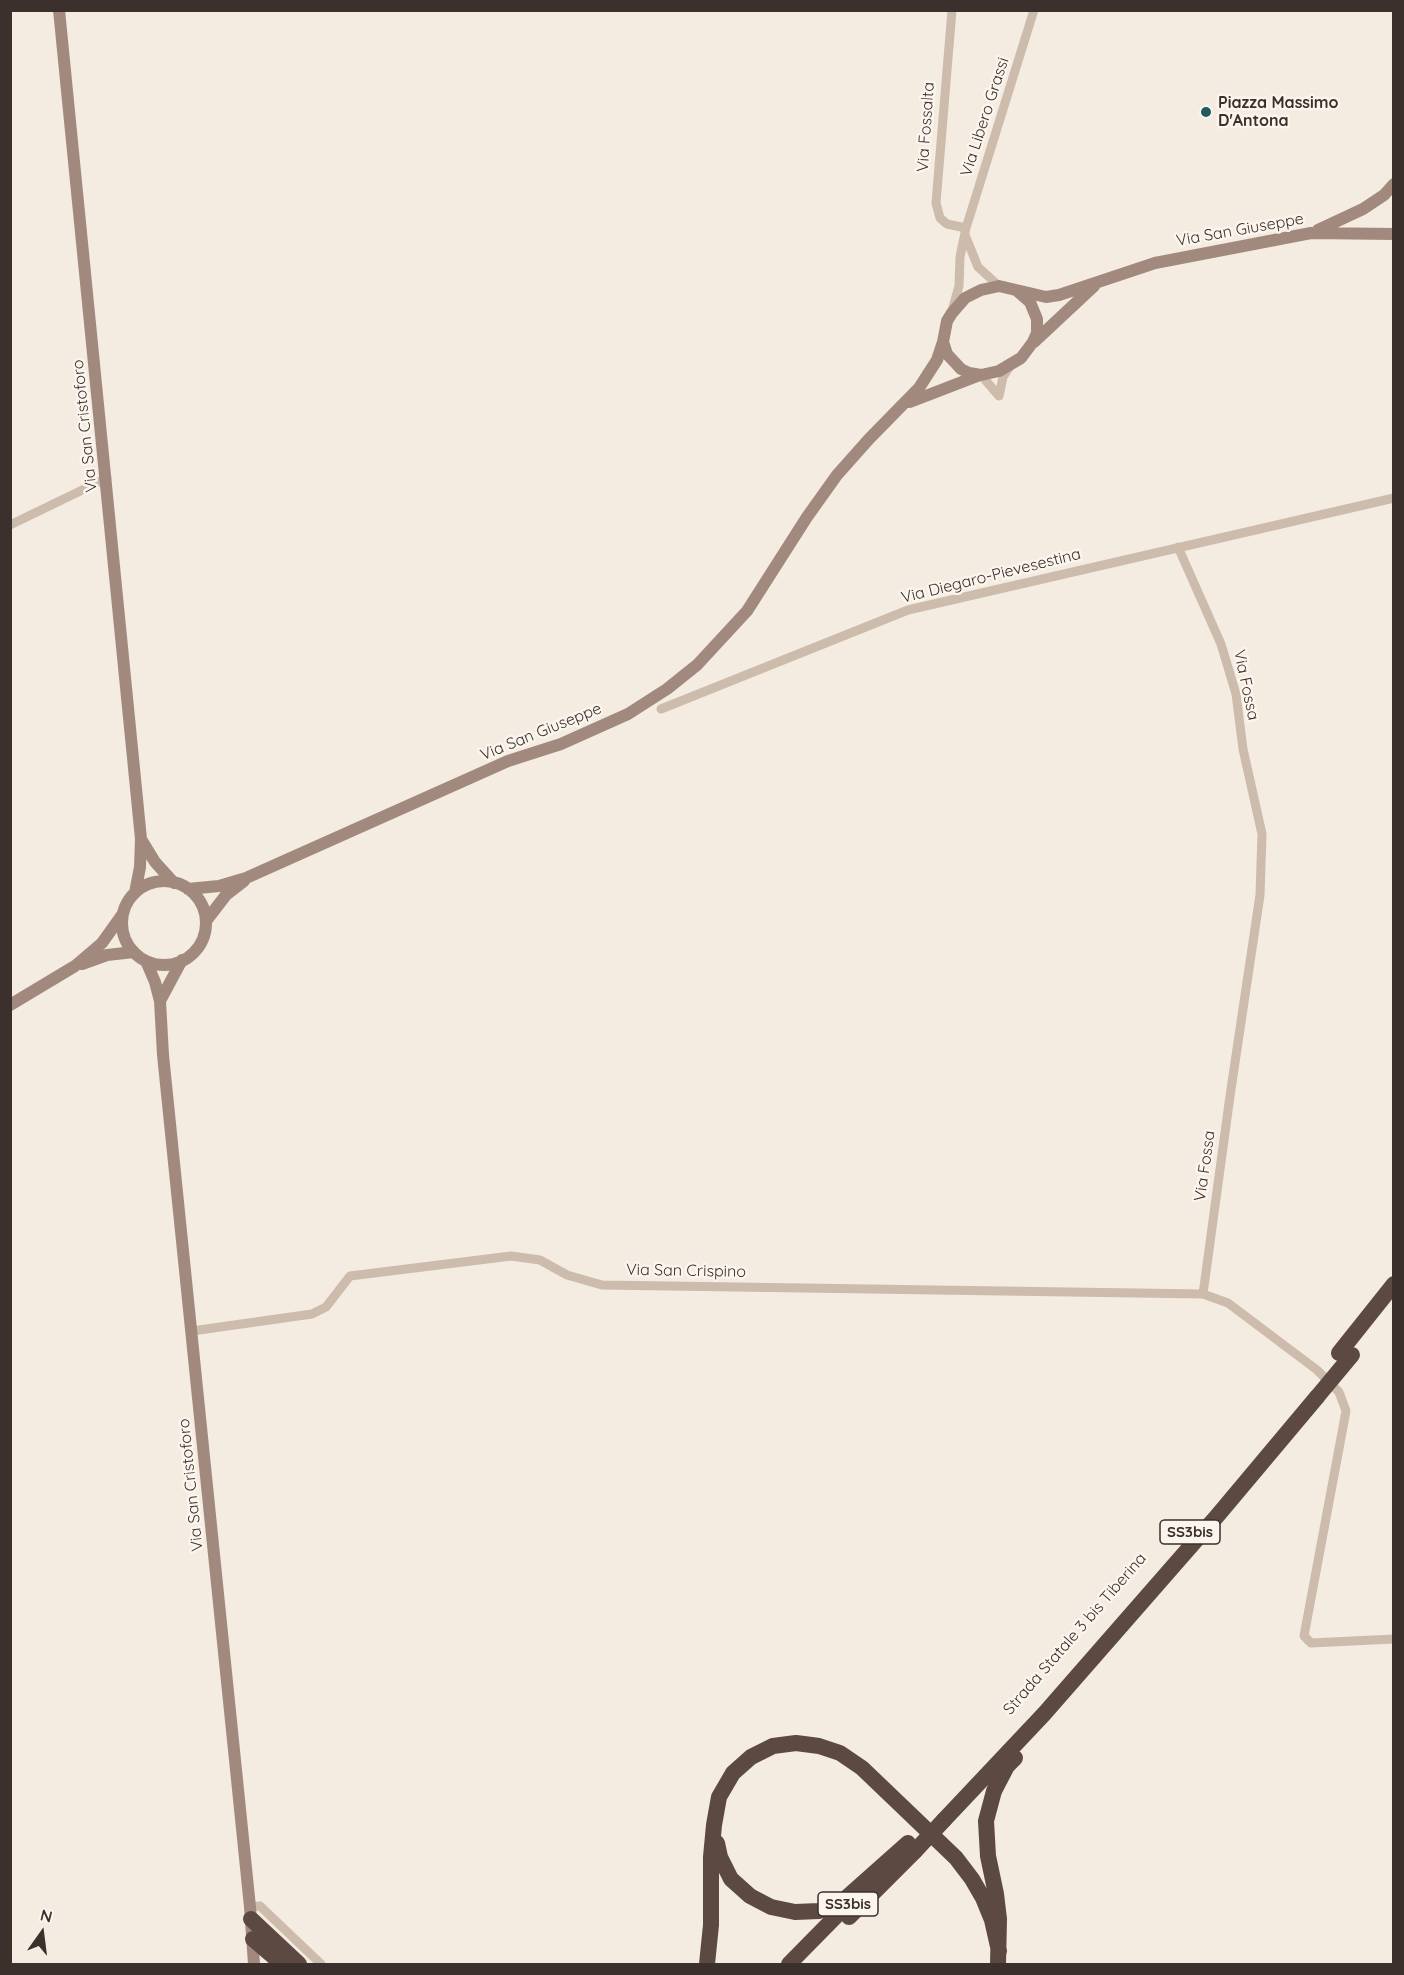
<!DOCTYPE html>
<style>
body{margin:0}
#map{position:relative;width:1404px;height:1975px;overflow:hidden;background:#f4ebe1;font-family:Quicksand,sans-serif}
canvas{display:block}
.frame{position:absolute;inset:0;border:12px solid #3b302b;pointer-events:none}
.north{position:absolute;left:12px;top:1903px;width:60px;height:60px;-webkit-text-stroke:4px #fbf5ee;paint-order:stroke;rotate:14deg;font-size:16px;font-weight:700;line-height:24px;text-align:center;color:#3b302b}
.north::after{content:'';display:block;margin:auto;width:21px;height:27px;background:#3b302b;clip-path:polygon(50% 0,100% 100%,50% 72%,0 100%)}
</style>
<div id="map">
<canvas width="1404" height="1975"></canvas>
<div class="frame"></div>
<div class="north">N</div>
</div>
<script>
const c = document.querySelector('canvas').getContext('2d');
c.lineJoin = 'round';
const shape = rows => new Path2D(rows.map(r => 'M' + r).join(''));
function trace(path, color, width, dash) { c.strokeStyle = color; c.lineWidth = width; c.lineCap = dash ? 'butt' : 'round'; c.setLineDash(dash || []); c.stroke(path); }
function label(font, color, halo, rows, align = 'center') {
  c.font = font + ' Quicksand,sans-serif'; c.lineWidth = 5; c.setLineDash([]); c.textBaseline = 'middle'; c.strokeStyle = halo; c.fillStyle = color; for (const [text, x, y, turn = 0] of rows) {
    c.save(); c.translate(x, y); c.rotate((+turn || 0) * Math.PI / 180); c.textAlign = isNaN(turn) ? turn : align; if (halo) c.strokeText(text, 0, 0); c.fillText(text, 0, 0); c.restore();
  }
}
const street = shape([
 [952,10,936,203,940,218,947,224,966,228],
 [965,235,978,267,999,286],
 [952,311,959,286,960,257,966,228,1034,10],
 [981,375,999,396,1003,377,1010,366],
 [10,525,107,478],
 [1178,547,1221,644,1236,694,1243,749,1262,834,1260,895,1230,1096,1203,1294,1228,1303,1317,1370,1339,1392,1346,1411,1304,1636,1311,1643,1394,1639],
 [661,709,908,610,1394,498],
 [192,1331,312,1314,326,1307,350,1276,511,1256,540,1260,567,1275,602,1285,1203,1294],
 [250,1907,260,1906,321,1964]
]);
const secondary = shape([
 [59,10,141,839,140,867,135,893],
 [1318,230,1363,209,1384,195,1394,184],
 [999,286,1016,290,1030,302,1037,319,1037,333,1033,342,1021,358,999,371,981,375,969,373,961,369,947,354,943,342,947,321,952,313,965,298,981,290,999,286],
 [1016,290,1046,297,1059,295,1155,263,1311,233,1394,234],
 [1034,342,1094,286],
 [910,402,980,375],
 [141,839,155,862,174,883],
 '122 923a42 42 0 1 1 84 0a42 42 0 1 1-84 0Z',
 [188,889,219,886,246,878,508,761,561,744,628,714,667,689,697,665,747,611,807,517,837,475,869,439,919,388,937,360,943,342],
 [206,921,226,895,244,881],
 [146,961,155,982,160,1001,163,1055,250,1907,254,1964],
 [82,964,107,955,134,952],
 [160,1001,182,960],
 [10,1005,75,966,102,943,122,915]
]);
const highway = shape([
 [1339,1353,1394,1284],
 [944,1820,1044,1714,1218,1515,1317,1397],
 [717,1843,720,1857,731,1879,750,1896,771,1907,795,1912,819,1911,845,1899,908,1843],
 [849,1917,915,1851],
 [251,1919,299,1964],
 [253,1939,282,1964],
 [707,1964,711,1925,711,1857,714,1825,719,1797,733,1773,751,1757,773,1746,796,1743,819,1746,840,1753,862,1768,956,1858,972,1879,983,1898,992,1920,999,1951],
 [789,1964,853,1899],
 [998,1964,999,1919,996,1894,988,1856,986,1821,994,1791,1007,1766,1015,1758]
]);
const highwayBridge = shape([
 [1317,1397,1352,1355],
 [915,1851,944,1820]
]);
const markers = [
 [1206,112,6,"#1f5a5e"]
];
const shields = [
 [1190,1532,60],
 [848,1904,60]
];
const shieldNames = [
 ["SS3bis",1190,1532],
 ["SS3bis",848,1904]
];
const poiNames = [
 ["Piazza Massimo",1218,103],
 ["D'Antona",1218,121]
];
const streetNames = [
 ["Via Libero Grassi",985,117,-72],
 ["Via Fossalta",926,127,-86],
 ["Via San Giuseppe",1240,230,-10],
 ["Via San Cristoforo",85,426,-96],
 ["Via Diegaro-Pievesestina",991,576,-14],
 ["Via Fossa",1246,685,78],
 ["Via San Giuseppe",541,732,-22],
 ["Via Fossa",1205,1166,-82],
 ["Via San Crispino",686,1271,1],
 ["Via San Cristoforo",191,1485,-96],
 ["Strada Statale 3 bis Tiberina",1075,1634,-49]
];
trace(street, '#cdbbac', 9);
trace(secondary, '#a18a7d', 12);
trace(highway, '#5c4a42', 16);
trace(highwayBridge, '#5c4a42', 16);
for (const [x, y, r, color] of markers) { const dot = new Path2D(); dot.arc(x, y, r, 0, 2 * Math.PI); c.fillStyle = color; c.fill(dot); trace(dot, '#fbf5ee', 2); }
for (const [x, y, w] of shields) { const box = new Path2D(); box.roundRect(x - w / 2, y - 12, w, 24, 4.5); c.fillStyle = '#fbf5ee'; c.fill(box); trace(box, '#3b302b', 1.5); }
label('bold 15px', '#3b302b', null, shieldNames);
label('bold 16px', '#3b302b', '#fbf5ee', poiNames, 'left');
label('16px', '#3b302b', '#fbf5ee', streetNames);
</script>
